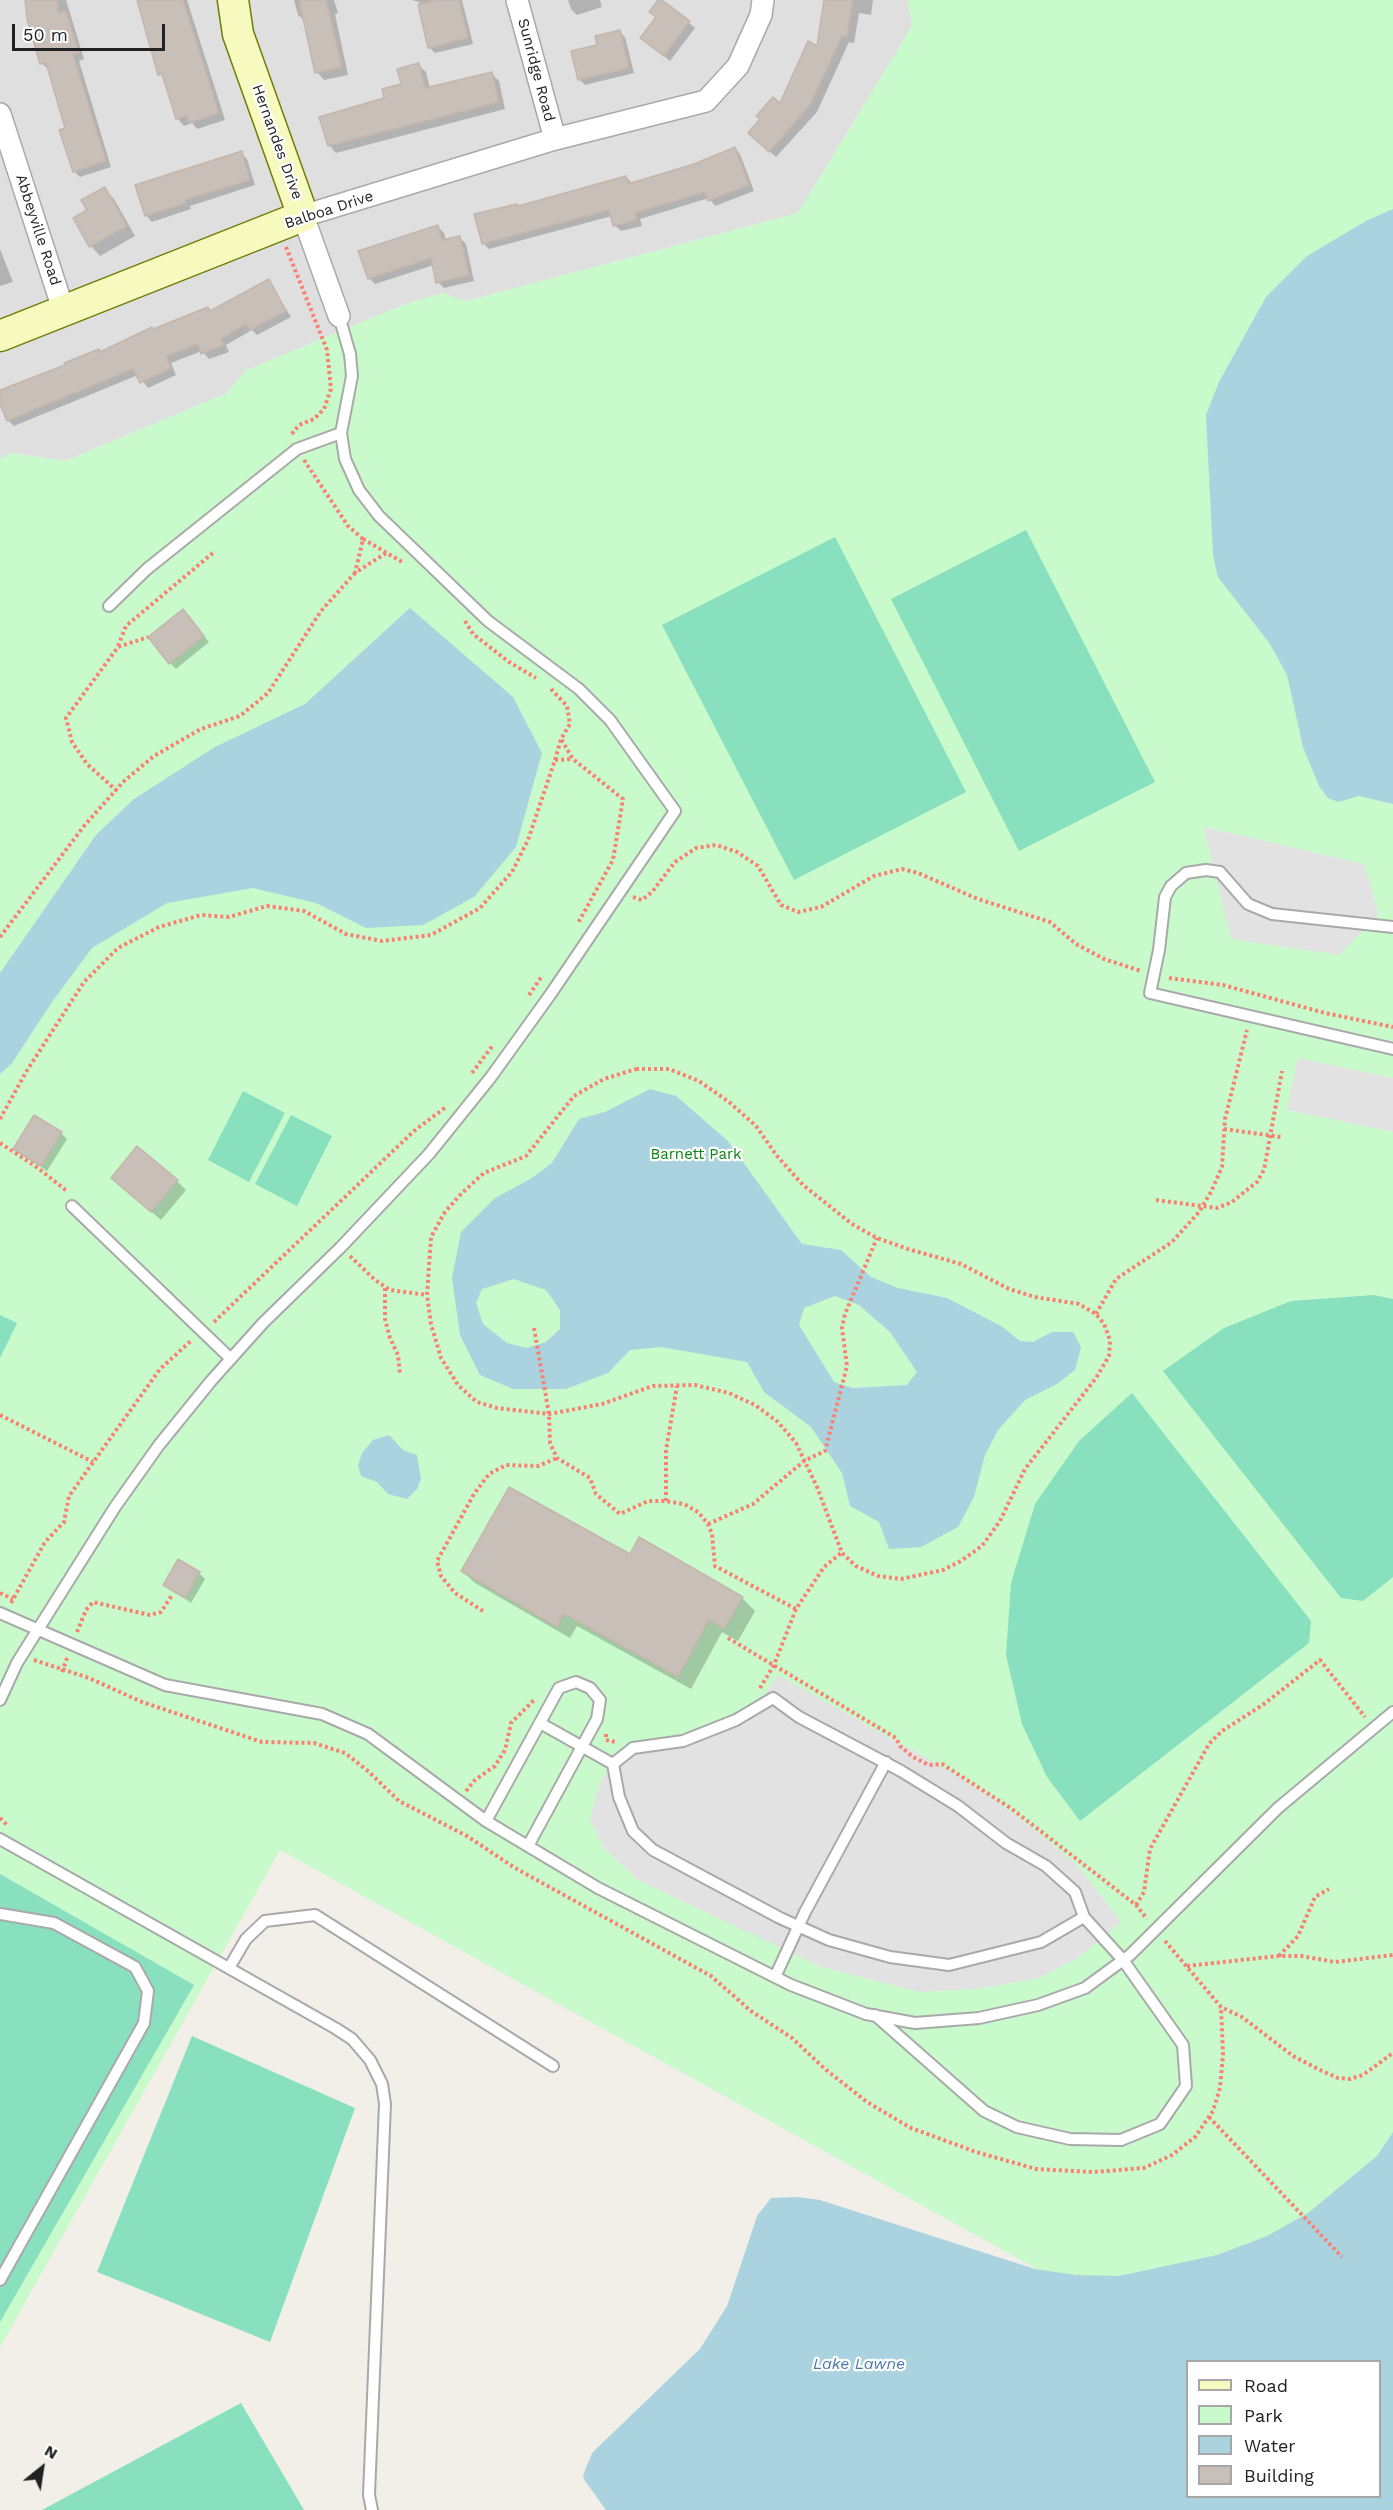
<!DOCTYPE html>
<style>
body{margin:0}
#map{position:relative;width:1393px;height:2510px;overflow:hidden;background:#f2efe9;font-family:"Work Sans",sans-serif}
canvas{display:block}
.legend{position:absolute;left:1186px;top:2360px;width:195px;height:138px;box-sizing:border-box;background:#fff;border:2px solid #a7a7a7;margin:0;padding:8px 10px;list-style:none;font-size:18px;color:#222}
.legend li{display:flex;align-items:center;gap:12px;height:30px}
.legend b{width:30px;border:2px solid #a7a7a7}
.north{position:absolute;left:12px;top:2438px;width:60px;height:60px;-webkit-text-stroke:4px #fff;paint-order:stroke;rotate:30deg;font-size:16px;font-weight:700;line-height:24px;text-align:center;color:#222}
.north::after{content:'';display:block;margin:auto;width:21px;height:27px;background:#222;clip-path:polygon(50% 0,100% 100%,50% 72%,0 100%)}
.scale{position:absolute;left:12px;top:24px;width:153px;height:27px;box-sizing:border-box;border:3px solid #222;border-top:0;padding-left:8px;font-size:18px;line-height:21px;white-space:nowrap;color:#222;-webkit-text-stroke:4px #fff;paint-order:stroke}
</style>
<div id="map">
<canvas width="1393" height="2510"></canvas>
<ul class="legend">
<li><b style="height:8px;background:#f7fabf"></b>Road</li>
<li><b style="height:16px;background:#c8facc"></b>Park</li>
<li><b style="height:16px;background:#aad3df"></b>Water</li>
<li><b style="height:16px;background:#c7bfb8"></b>Building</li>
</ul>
<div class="north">N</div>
<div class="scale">50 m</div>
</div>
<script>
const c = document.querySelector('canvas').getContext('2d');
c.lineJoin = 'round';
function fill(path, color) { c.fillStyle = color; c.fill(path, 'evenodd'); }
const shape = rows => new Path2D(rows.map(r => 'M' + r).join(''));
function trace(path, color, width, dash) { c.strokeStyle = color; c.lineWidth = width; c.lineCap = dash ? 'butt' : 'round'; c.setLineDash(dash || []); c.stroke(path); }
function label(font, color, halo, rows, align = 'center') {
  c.font = font + ' "Work Sans",sans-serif'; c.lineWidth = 4.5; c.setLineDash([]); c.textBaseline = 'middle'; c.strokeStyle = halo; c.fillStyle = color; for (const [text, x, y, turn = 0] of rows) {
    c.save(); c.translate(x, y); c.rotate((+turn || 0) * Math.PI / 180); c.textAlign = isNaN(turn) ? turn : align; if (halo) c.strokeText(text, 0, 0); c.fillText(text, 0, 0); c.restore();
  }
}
const residential = shape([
 [0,0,908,0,912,26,798,213,466,301,442,293,403,305,247,370,225,394,65,461,12,453,0,459]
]);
const park = shape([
 [908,0,1393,0,1393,2471,1380,2362,1203,2361,280,1850,0,2347,0,459,11,453,65,461,225,394,247,370,403,305,442,293,466,301,798,213,912,26]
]);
const pitch = shape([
 [1026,530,1155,782,1019,851,891,599],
 [835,537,966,792,794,880,662,625],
 [243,1091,285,1113,249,1182,208,1160],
 [291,1115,332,1136,297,1206,255,1184],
 [1374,1295,1393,1299,1393,1577,1363,1601,1341,1598,1163,1371,1224,1328,1291,1301],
 [0,1315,17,1323,0,1358],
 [1132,1393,1311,1621,1309,1643,1080,1821,1047,1777,1022,1724,1006,1655,1011,1583,1035,1504,1079,1441],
 [0,1874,194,1985,0,2322],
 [192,2036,355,2108,270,2342,97,2272],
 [241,2403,304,2510,42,2510]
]);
const parking = shape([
 [1204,827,1364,864,1379,914,1339,955,1231,939],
 [1298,1058,1393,1078,1393,1132,1287,1110],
 [778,1675,969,1782,1020,1818,1078,1866,1121,1922,1078,1958,1039,1978,977,1989,919,1992,821,1967,638,1880,604,1849,590,1819,601,1780,626,1748,674,1740,759,1703]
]);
const water = shape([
 [1393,209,1393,804,1359,796,1338,802,1328,798,1319,786,1303,747,1287,675,1270,644,1218,577,1213,555,1206,415,1219,382,1266,297,1307,256,1366,221],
 [410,608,513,697,542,753,516,847,474,897,423,925,366,928,316,903,253,888,167,903,92,948,52,1002,12,1063,0,1074,0,973,96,835,134,799,215,747,305,704],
 [650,1089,676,1096,728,1141,802,1244,841,1250,871,1277,898,1288,947,1298,1001,1326,1020,1341,1033,1342,1052,1332,1073,1332,1081,1347,1075,1370,1057,1384,1025,1400,998,1430,985,1455,974,1497,958,1527,921,1547,889,1549,879,1522,850,1506,842,1473,811,1427,764,1392,747,1362,661,1347,630,1350,608,1373,566,1389,513,1389,480,1375,460,1335,452,1278,461,1232,495,1198,532,1178,552,1163,579,1119,605,1112],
 [514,1279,546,1290,560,1310,560,1329,546,1342,527,1348,507,1343,483,1324,476,1303,482,1289],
 [835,1296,859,1305,890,1332,917,1372,907,1385,853,1388,834,1382,799,1325,804,1308],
 [389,1435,403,1450,417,1455,421,1479,417,1489,407,1499,388,1494,377,1482,361,1476,358,1466,362,1453,373,1440],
 [1393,2132,1393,2510,606,2510,585,2481,583,2475,592,2453,700,2349,727,2306,757,2216,771,2198,798,2197,820,2200,1035,2269,1076,2275,1119,2276,1217,2255,1267,2236,1308,2213,1377,2156],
 [1188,2362,1380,2362,1380,2496,1188,2496]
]);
const shadow = shape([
 [27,0,66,0,84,59,79,61,111,167,80,177,74,171,67,129,49,69,42,64],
 [138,0,187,0,225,120,197,129,192,123,184,126,177,118,146,32],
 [294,0,334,0,338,13,335,14,348,75,324,80,317,72,306,22,298,15],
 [412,0,462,0,473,44,435,53,429,47,419,2],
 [568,0,600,0,602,7,577,15,571,9],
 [660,0,695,28,670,61,642,38,657,18],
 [826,0,873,0,871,15,859,13,854,43,849,42,817,112,776,157,756,139,818,48],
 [619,31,625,37,634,73,585,85,579,79,599,46],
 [418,65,426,72,430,88,491,73,499,81,505,109,336,153,329,145,403,86],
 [734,148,740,154,754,191,715,206,709,198,640,219,642,226,621,231,614,225,612,216,489,249,483,243,519,208,626,177,632,183,694,165],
 [241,153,247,159,255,185,190,206,191,209,152,222,146,215],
 [104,189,114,199,135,236,100,256,91,246,75,218,89,210],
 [438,227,444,233,446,241,460,238,466,244,474,281,444,288,438,282,434,265,375,284,369,278],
 [0,249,13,282,0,286],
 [269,281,291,317,257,335,252,330,226,345,229,352,209,359,202,351,171,363,176,375,148,388,138,375,14,426,8,420,0,392,208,309,211,312],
 [189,617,209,642,176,669,170,663],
 [61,1133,67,1139,47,1171,15,1149],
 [113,1178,177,1181,186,1190,161,1220],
 [630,1556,742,1598,755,1611,738,1641,722,1632,691,1689,577,1626,570,1638,475,1583,462,1571],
 [199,1573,205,1579,191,1603,165,1585]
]);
const building = shape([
 [25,0,57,0,58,13,66,11,79,53,73,55,106,161,73,172,59,130,65,128,46,63,40,64,27,19,25,0],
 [137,0,183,0,219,113,189,123,187,116,176,119,162,74,158,75,137,0],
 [299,0,326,0,342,67,315,73,299,0],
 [438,0,459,0,468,38,428,48,418,5,438,0],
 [658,0,662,0,690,21,664,56,640,38,656,17,649,12,658,0],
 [824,0,853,0,847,37,842,36,810,105,769,152,748,133,760,119,756,116,773,97,780,103,808,41,817,46,824,0],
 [620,30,629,68,578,80,571,51,597,45,595,36,620,30],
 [419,63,425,88,492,72,499,102,328,146,319,117,384,98,382,89,401,84,397,69,419,63],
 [735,147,749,185,708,201,705,192,635,213,637,220,613,226,609,210,482,244,474,214,517,204,518,206,626,176,628,184,694,164,735,147],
 [242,151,250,180,185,200,186,203,145,216,135,185,242,151],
 [105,187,127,226,89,247,73,218,87,210,81,200,105,187],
 [438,225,442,240,460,236,469,275,436,283,431,258,368,279,358,251,438,225],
 [269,279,286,311,250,330,246,324,221,339,224,345,201,354,198,344,166,356,171,368,140,383,133,369,7,421,0,404,0,390,65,365,64,363,99,349,100,352,152,327,153,329,208,307,210,311,269,279],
 [183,609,204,636,169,664,148,637,183,609],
 [34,1115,62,1132,41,1166,13,1149,34,1115],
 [137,1146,178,1180,151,1212,111,1178,137,1146],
 [509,1487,630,1554,639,1537,743,1597,724,1629,709,1620,678,1677,564,1614,557,1627,461,1571,509,1487],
 [178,1559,200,1572,185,1598,163,1585,178,1559]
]);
const path = shape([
 [286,247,327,350,331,389,324,409,314,419,299,425,291,435],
 [304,460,348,526,363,539,355,573,386,553],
 [363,539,404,563],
 [465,621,473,634,509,662,536,678],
 [118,646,126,626,214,552],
 [551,689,567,706,570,724,561,739,573,759,623,799,613,860,578,923],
 [555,760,561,739],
 [117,791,87,764,72,742,66,718,118,647,148,637],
 [633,897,642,900,652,892,675,862,696,848,716,845,737,852,758,866,781,905,798,912,821,907,874,876,902,869,918,873,978,899,1050,922,1076,944,1104,959,1141,971],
 [0,937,84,826,123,782,154,756,201,729,240,716,268,693,321,611,355,573],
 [1169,978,1223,985,1325,1013,1393,1027],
 [529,995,542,976],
 [636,1069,669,1069,699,1081,729,1102,756,1126,777,1156,803,1185,852,1224,877,1238,908,1249,961,1264,1009,1289,1035,1297,1079,1304,1096,1314,1104,1324,1110,1340,1109,1356,1096,1378,1025,1469,1000,1521,982,1546,961,1561,943,1570,901,1579,878,1576,856,1566,842,1553,817,1487,796,1443,778,1422,755,1405,729,1393,695,1385,653,1386,602,1404,549,1414,497,1408,477,1402,458,1385,441,1358,431,1324,427,1295,431,1237,445,1212,462,1193,484,1173,526,1156,574,1096,604,1079,636,1069],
 [472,1073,493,1045],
 [0,1119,26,1072,84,982,118,948,159,927,201,915,229,917,267,906,304,911,346,934,382,941,431,935,480,908,512,872,528,840,555,760,573,759],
 [1224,1129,1281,1137],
 [0,1143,38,1168,68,1192],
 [1156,1200,1217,1208,1232,1202,1257,1182,1264,1170,1282,1071],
 [350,1256,375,1280,390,1290,427,1295],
 [385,1288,385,1319,390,1338,398,1355,400,1374],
 [1096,1314,1116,1279,1172,1242,1199,1212,1211,1192,1222,1167,1225,1119,1247,1030],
 [214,1322,414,1131,446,1107],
 [534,1328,549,1414,550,1443,557,1458,590,1478,596,1494,620,1514,648,1501,666,1501,684,1504,698,1512,708,1524,712,1534,715,1566,796,1609],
 [0,1415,93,1462],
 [666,1501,666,1450,677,1386],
 [708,1524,753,1504,804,1461,825,1451,847,1366,842,1328,845,1314,877,1238],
 [0,1593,13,1599],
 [11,1603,45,1542,64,1522,69,1496,160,1369,192,1340],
 [483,1611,455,1593,441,1576,437,1561,474,1494,489,1474,506,1465,538,1466,557,1458],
 [77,1632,86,1610,93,1602,150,1615,161,1612,172,1595],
 [728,1638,896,1738,900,1746,913,1757,929,1765,942,1764,1012,1809,1136,1905,1147,1919],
 [34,1660,89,1678,142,1702,262,1742,314,1743,345,1753,368,1771,399,1801,467,1836,515,1868,711,1976,751,2011,792,2038,825,2069,867,2102,911,2128,976,2152,1036,2169,1093,2172,1144,2168,1172,2155,1195,2137,1213,2111,1220,2088,1223,2055,1221,2007],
 [62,1672,67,1658],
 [760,1688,774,1665,796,1609,824,1567,841,1553],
 [606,1734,606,1740,616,1742],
 [466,1791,475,1780,495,1766,505,1750,511,1723,535,1699],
 [0,1818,8,1826],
 [1136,1905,1144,1892,1150,1849,1209,1744,1222,1731,1264,1704,1320,1660,1365,1717],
 [1165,1941,1221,2007,1242,2017,1293,2056,1322,2071,1338,2078,1350,2079,1363,2075,1393,2053],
 [1279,1956,1298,1936,1315,1897,1329,1889],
 [1187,1966,1278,1956,1301,1956,1335,1962,1393,1955],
 [1209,2117,1342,2257]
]);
const lane = shape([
 [109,606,147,569,297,449,341,433],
 [1393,927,1272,914,1248,904,1220,872,1206,870,1186,873,1171,886,1165,897,1159,950,1150,993,1393,1049],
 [72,1206,231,1359],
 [0,1613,165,1685,322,1714,368,1734,486,1821,598,1888,791,1985,866,2014,915,2023,979,2018,1038,2005,1085,1988,1130,1955,1278,1808,1393,1712],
 [0,1700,17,1663,37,1631,115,1507,159,1445,211,1381,263,1323,341,1247,429,1154,491,1077,550,995,675,811,610,720,579,689,488,621,379,516,359,490,345,459,341,433,352,376,350,354,339,316],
 [540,1723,613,1764],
 [613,1764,619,1797,633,1831,653,1850,780,1918,829,1940,890,1957,949,1965,1041,1942,1084,1917,1123,1960,1183,2045,1186,2086,1160,2124,1121,2140,1070,2139,1017,2127,984,2111,875,2015],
 [613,1764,633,1748,683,1741,736,1720,773,1698,799,1717,901,1771,958,1806,1006,1843,1046,1866,1075,1892,1084,1917],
 [486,1821,559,1688,576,1682,590,1688,600,1700,597,1719,528,1846],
 [0,1839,335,2028,352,2039,370,2060,382,2084,385,2104,369,2495,372,2510],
 [0,1914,54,1923,135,1967,148,1991,144,2023,0,2280],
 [229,1968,246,1939,265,1921,315,1915,553,2066],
 [775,1977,805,1912,886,1762]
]);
const street = shape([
 [517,0,555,139],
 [0,114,64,312],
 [339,316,303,216,555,139,706,101,738,66,761,15,763,0]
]);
const secondary = shape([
 [0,336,303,216,238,34,233,0]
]);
const streetNames = [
 ["Sunridge Road",536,70,75],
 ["Hernandes Drive",277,142,70],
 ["Balboa Drive",329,210,-18],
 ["Abbeyville Road",38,230,72]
];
const parkNames = [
 ["Barnett Park",696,1155]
];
const waterNames = [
 ["Lake Lawne",859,2364]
];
fill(residential, '#e0dfdf');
fill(park, '#c8facc');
fill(pitch, '#88e0be');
fill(parking, '#e2e2e2');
fill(water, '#aad3df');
fill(shadow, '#0003');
fill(building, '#c7bfb8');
trace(building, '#c4b6ab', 1.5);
trace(lane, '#a9a9a9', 14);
trace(street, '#a9a9a9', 24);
trace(secondary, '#707d05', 33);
trace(path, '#fa8072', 4, [3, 3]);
trace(lane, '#fff', 10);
trace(street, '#fff', 21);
trace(secondary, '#f7fabf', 30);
label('15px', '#222', '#fff', streetNames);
label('15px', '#0c8416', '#fff', parkNames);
label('italic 16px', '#4a7aab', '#fff', waterNames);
</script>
